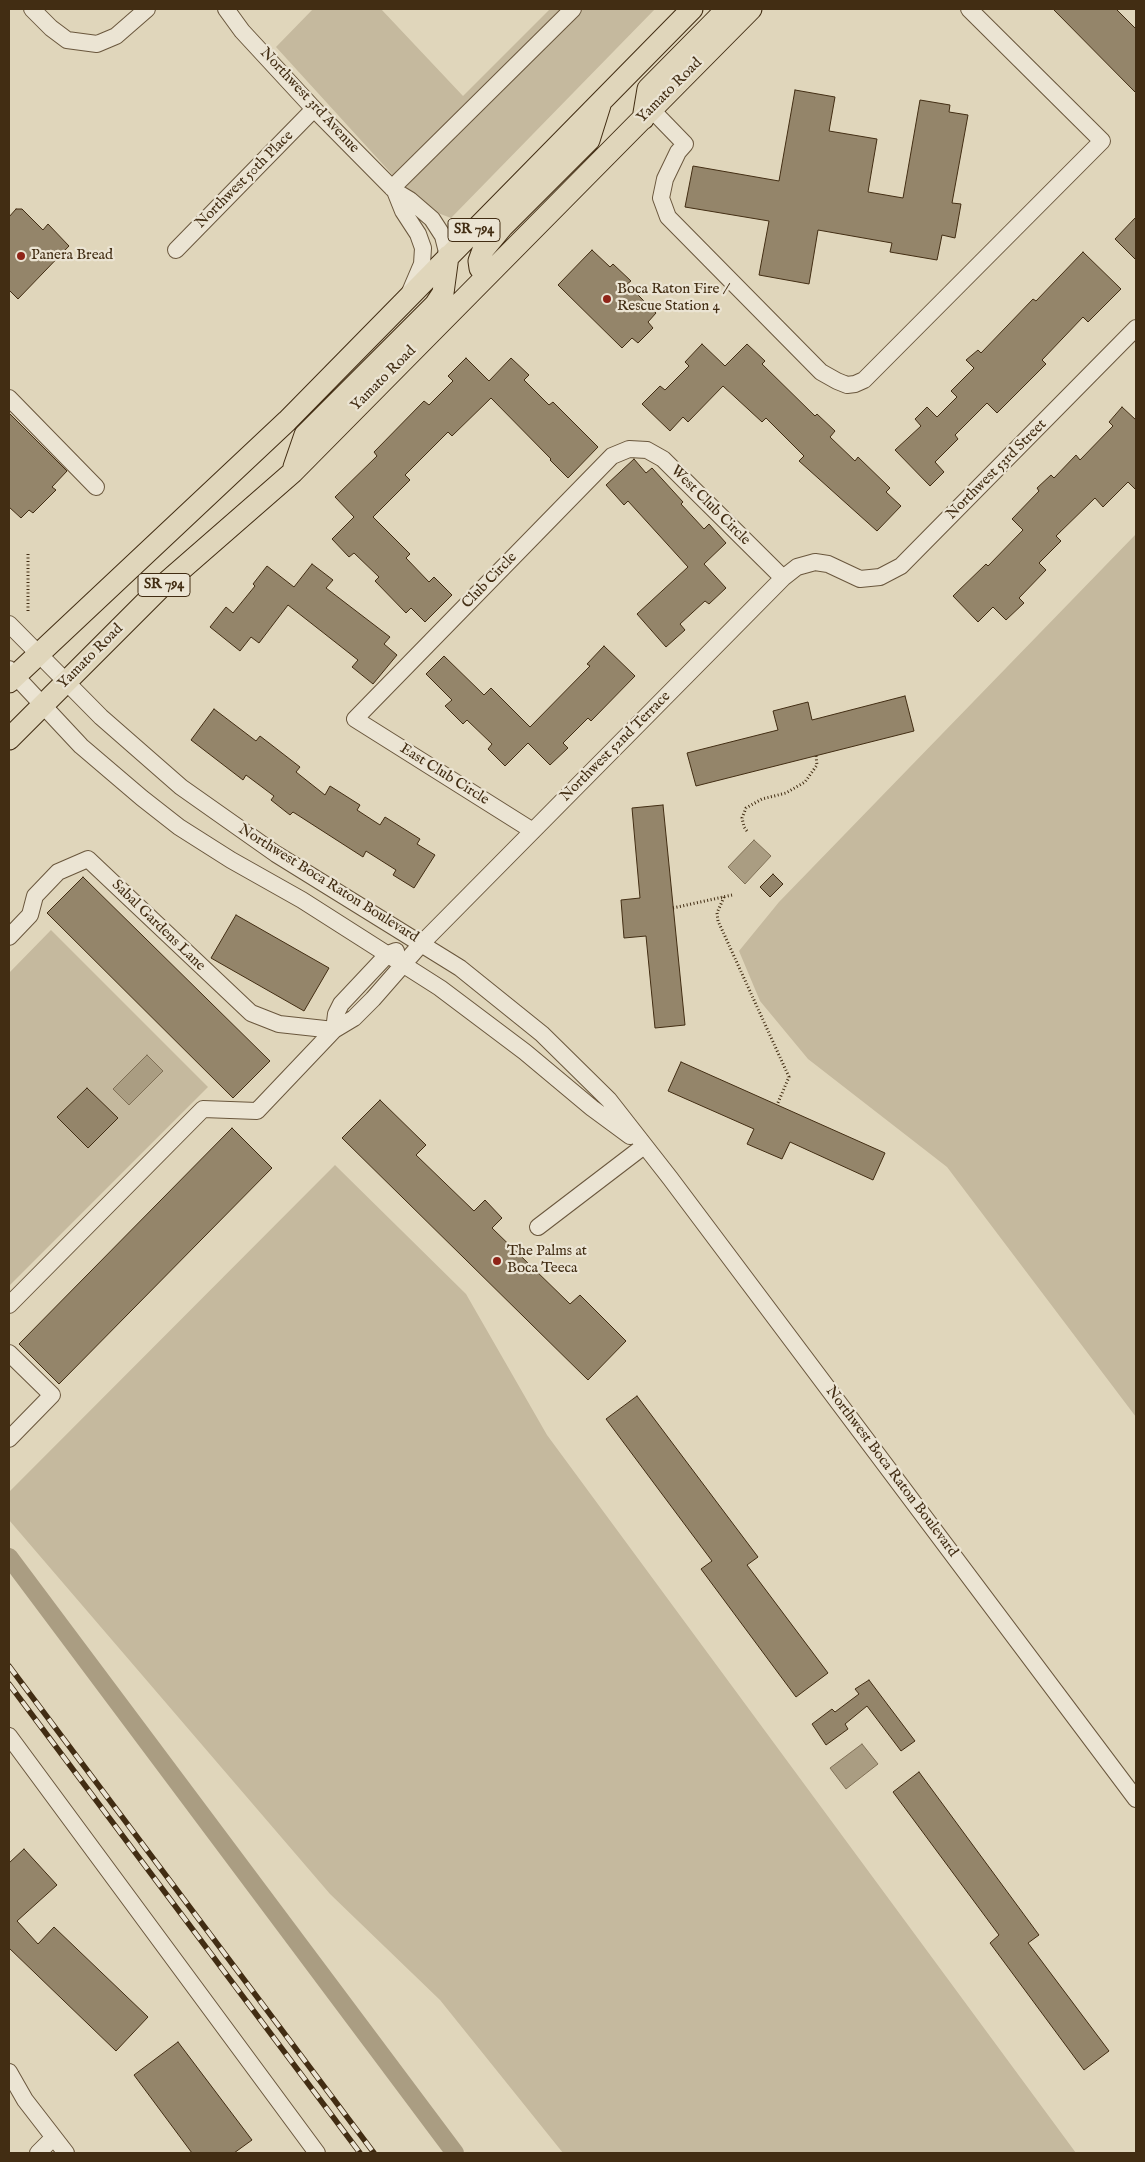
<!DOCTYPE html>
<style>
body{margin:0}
#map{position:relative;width:1145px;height:2162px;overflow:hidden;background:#e0d6bb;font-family:"IM FELL English",serif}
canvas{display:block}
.frame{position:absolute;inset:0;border:10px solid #422d13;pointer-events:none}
</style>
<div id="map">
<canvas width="1145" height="2162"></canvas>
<div class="frame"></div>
</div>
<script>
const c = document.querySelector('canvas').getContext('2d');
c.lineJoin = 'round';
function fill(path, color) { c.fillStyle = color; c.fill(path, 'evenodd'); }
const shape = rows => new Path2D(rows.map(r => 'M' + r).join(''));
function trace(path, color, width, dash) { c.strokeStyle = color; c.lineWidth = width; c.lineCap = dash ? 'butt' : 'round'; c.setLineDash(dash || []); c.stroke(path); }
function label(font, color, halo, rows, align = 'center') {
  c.font = font + ' "IM FELL English",serif'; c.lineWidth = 4.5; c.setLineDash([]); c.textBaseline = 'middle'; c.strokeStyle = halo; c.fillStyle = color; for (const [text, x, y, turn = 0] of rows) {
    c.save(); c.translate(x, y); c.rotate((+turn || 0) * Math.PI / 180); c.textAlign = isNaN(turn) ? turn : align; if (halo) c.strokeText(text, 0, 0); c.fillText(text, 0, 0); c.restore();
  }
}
const green = shape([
 [313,9,381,9,463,96,550,9,655,9,451,218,430,210,399,182,276,47],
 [1136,534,1136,1417,947,1167,808,1059,760,1001,739,951,779,902],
 [51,930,208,1087,9,1286,9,973],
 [335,1165,466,1294,547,1435,1076,2153,563,2153,440,2000,330,1894,9,1520,9,1492]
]);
const water = shape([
 [754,840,771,856,745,884,728,867,754,840],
 [147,1055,163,1071,129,1105,113,1089,147,1055],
 [862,1744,878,1764,846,1789,830,1768,862,1744]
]);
const canal = shape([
 [9,1557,455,2153]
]);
const building = shape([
 [1053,9,1116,9,1136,29,1136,93,1053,9],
 [795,90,835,97,829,131,877,139,868,192,903,198,920,100,950,105,949,112,968,115,952,203,961,204,955,238,942,235,937,260,890,252,892,243,818,230,809,284,759,275,769,221,685,207,693,166,779,181,795,90],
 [16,209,22,209,43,230,48,224,69,246,18,299,9,290,9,217,16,209],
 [1136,217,1136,260,1115,239,1136,217],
 [592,250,610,267,613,264,631,281,627,284,656,313,648,322,653,328,638,343,632,338,622,348,558,285,592,250],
 [1083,252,1121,289,1088,322,1083,317,1042,360,1046,364,997,413,987,403,955,435,958,439,935,462,944,472,930,486,895,450,921,426,915,419,927,407,937,417,957,397,951,391,974,368,966,360,978,350,981,353,1033,299,1036,301,1083,252],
 [702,344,725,366,747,344,765,361,762,364,815,416,817,414,835,431,830,437,855,461,858,457,890,488,886,492,901,506,877,531,799,461,804,456,766,418,762,422,723,386,688,422,683,417,670,431,642,404,660,386,665,390,689,366,685,362,702,344],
 [466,358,489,381,511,358,529,375,524,380,549,405,553,402,598,447,568,478,550,460,551,459,491,398,452,436,448,432,405,475,410,480,373,517,410,554,406,558,429,582,434,577,452,595,425,622,411,608,406,613,375,581,379,577,354,553,349,557,332,539,354,517,335,497,377,456,374,452,424,401,429,405,453,381,448,376,466,358],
 [1122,407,1136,420,1136,490,1128,482,1103,507,1095,498,1056,536,1061,541,1039,563,1046,570,1019,598,1024,603,1006,620,993,607,978,622,953,596,986,564,988,566,1023,530,1012,519,1039,491,1037,488,1051,475,1054,478,1076,455,1080,460,1113,426,1109,422,1122,407],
 [9,413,67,471,52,487,56,490,33,513,29,510,21,518,9,507,9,413],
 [634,459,646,473,652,468,683,502,681,504,704,529,709,524,726,543,704,564,726,588,709,604,705,601,680,624,685,630,666,647,637,614,688,567,628,501,624,505,606,485,634,459],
 [312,564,333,580,326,588,390,637,384,644,397,655,373,684,352,667,358,660,288,605,259,643,251,637,240,651,210,627,226,607,233,613,255,586,253,584,267,566,294,587,312,564],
 [604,646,635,676,591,721,588,718,563,743,568,748,550,765,528,743,505,766,488,749,492,744,467,720,463,724,445,706,452,700,426,674,444,656,484,695,491,688,530,727,590,666,587,664,604,646],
 [905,696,914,731,696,786,687,753,778,730,773,711,808,702,812,720,905,696],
 [214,709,256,741,260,736,300,767,296,772,325,795,330,786,360,805,357,810,380,825,385,817,420,839,417,844,435,855,414,888,393,875,396,870,366,851,363,857,293,812,290,815,271,800,274,796,246,775,243,780,191,740,214,709],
 [663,805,685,1025,655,1028,646,936,624,938,621,900,640,898,632,808,663,805],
 [773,874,783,884,770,897,760,887,773,874],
 [83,877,270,1061,233,1098,47,913,83,877],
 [236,915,329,968,304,1011,211,958,236,915],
 [681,1062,885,1153,873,1180,790,1142,782,1159,747,1144,754,1129,668,1091,681,1062],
 [87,1088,118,1118,88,1148,57,1117,87,1088],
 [380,1100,426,1145,416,1155,474,1211,485,1200,502,1218,492,1228,570,1304,580,1295,626,1341,588,1380,342,1138,380,1100],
 [232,1128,272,1168,59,1384,19,1344,232,1128],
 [637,1396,758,1557,747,1565,828,1673,796,1697,701,1569,712,1561,606,1419,637,1396],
 [869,1680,915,1741,901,1751,867,1706,845,1724,848,1729,826,1745,812,1724,832,1709,835,1712,859,1694,855,1689,869,1680],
 [919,1772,1039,1935,1028,1943,1109,2051,1084,2070,990,1943,999,1935,893,1792,919,1772],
 [24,1849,57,1885,17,1921,38,1944,54,1927,148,2017,116,2051,9,1948,9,1863,24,1849],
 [178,2042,252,2140,234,2153,192,2153,134,2075,178,2042]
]);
const path = shape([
 [28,554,28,612],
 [747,831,744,827,742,818,746,808,762,799,786,793,805,782,817,765,816,756],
 [724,897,717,913,718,921,789,1077,777,1105],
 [673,908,732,895]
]);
const minor = shape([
 [32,9,51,28,67,40,97,44,116,36,147,9],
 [226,9,242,31,314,109,395,191,410,200,432,219,443,236,448,256],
 [652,110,685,144,678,152,665,179,661,198,668,217,821,372,837,381,847,385,855,384,864,380,1102,141,969,9],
 [392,188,573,9],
 [395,191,403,211,418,234,423,248,422,264,410,292],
 [176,250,314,109],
 [9,398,96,487],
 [9,624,101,717,181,787,276,854,460,968,542,1034,609,1100,670,1178,1136,1799],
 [9,669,81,746,142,798,179,827,231,860,302,900,440,988,525,1052,592,1108,630,1136],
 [533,831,355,719,612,456,629,449,647,450,663,459,783,578],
 [9,937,30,915,35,896,58,872,88,859,251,1013,279,1024,334,1030,354,1018,373,999,422,943,783,578,797,567,815,562,828,564,860,579,880,577,901,566,1136,328],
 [334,1030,336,1014,341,1004,388,954,396,951],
 [538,1227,644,1146],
 [9,1305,203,1109,257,1111,334,1030],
 [9,1353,52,1395,9,1439],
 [9,1736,317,2153],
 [9,2072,25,2100,66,2153],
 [38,2153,53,2138]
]);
const major = shape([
 [643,119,648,89,727,9],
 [486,276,480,268,479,261,483,250,503,226,589,140,600,105],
 [294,467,305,435,435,305,443,293,448,256],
 [9,682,287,421,692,9],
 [9,739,160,588,293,472,751,9]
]);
const rail = shape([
 [9,1666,374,2153],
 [9,1684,360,2153]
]);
const markers = [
 [21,256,5,"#8f2418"],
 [607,299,5,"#8f2418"],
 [497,1261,5,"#8f2418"]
];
const shields = [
 [474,230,52],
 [164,585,52]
];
const shieldNames = [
 ["SR 794",474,230],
 ["SR 794",164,585]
];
const streetNames = [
 ["Yamato Road",670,91,-45],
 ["Northwest 3rd Avenue",309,101,47],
 ["Northwest 50th Place",245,180,-45],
 ["Yamato Road",384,379,-45],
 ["Northwest 53rd Street",997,470,-45],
 ["West Club Circle",710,506,45],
 ["Club Circle",490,581,-46],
 ["Yamato Road",91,657,-45],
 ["Northwest 52nd Terrace",616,747,-45],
 ["East Club Circle",444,775,32],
 ["Northwest Boca Raton Boulevard",328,884,32],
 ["Sabal Gardens Lane",158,926,44],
 ["Northwest Boca Raton Boulevard",891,1472,53]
];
const poiNames = [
 ["Panera Bread",31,256],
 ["Boca Raton Fire /",617,290],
 ["Rescue Station 4",617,307],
 ["The Palms at",507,1252],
 ["Boca Teeca",507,1269]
];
fill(green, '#c5b99e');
fill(water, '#aa9d82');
trace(water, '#807056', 1);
trace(canal, '#aa9d82', 18);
fill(building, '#94856a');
trace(building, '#422d13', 1);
trace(minor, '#6a573d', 18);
trace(major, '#422d13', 23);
trace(path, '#422d13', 3, [1, 2.5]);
trace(minor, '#ebe4d3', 16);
trace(major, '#e0d6bb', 21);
trace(rail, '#422d13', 5.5);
trace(rail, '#ebe4d3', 4, [11]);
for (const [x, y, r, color] of markers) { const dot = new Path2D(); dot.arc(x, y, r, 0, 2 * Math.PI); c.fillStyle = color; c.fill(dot); trace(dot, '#ebe4d3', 2); }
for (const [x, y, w] of shields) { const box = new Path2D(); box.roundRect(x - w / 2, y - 11.5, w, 23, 4); c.fillStyle = '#ebe4d3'; c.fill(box); trace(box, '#422d13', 1); }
label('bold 14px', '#422d13', null, shieldNames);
label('15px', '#422d13', '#ebe4d3', streetNames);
label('15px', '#422d13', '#ebe4d3', poiNames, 'left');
</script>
